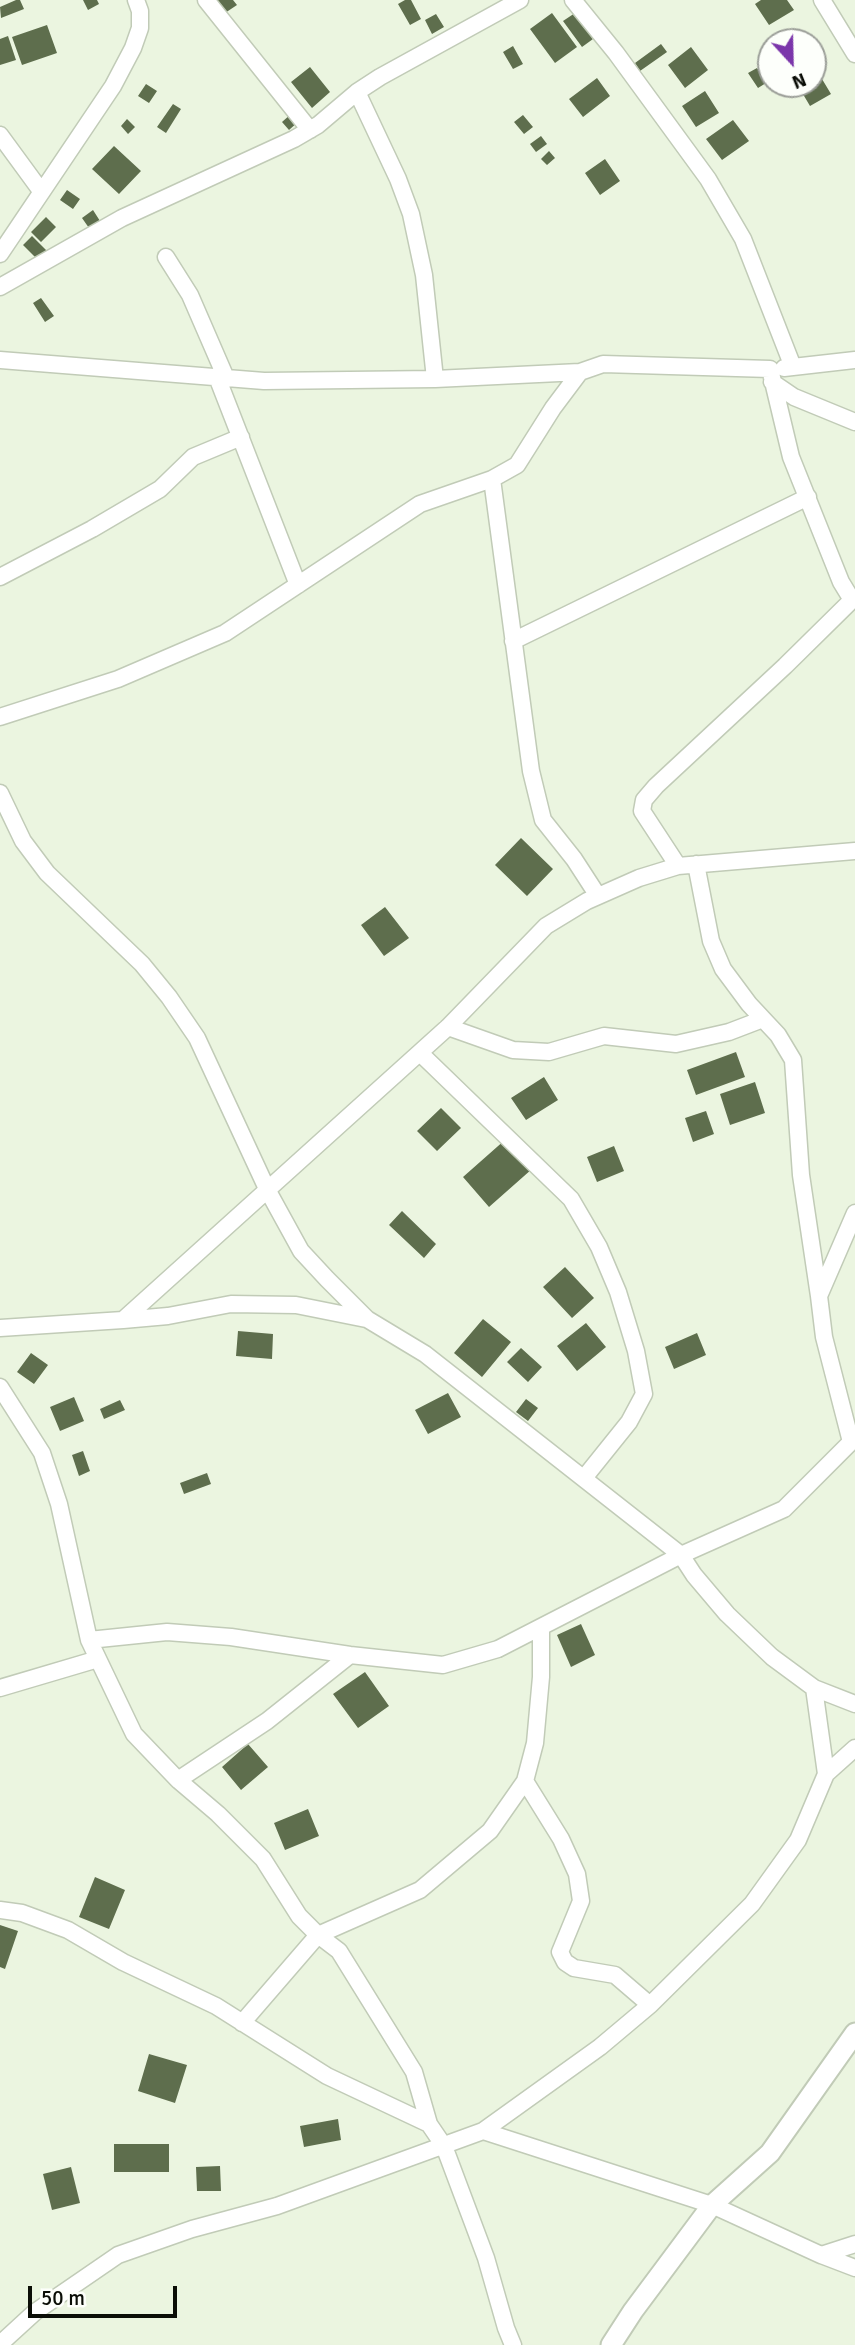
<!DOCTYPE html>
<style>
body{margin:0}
#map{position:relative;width:855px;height:2345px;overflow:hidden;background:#ebf5e0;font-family:Signika,sans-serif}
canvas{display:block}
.north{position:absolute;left:757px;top:28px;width:70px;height:70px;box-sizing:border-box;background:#fdfffb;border:2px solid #9c9f99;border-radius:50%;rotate:158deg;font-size:19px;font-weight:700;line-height:28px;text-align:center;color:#0b0e07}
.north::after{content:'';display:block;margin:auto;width:24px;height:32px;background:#7b36aa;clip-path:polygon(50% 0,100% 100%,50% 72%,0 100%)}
.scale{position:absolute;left:28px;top:2286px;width:149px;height:32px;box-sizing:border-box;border:4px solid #0b0e07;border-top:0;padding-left:9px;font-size:21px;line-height:24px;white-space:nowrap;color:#0b0e07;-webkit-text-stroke:5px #fdfffb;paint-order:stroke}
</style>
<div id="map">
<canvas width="855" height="2345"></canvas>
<div class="north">N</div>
<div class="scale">50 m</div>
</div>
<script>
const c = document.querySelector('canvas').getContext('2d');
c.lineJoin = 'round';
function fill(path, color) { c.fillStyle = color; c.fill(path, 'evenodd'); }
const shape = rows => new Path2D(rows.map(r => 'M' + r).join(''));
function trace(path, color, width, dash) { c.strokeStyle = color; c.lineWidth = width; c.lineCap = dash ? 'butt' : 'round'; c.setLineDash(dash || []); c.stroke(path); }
const building = shape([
 [16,0,20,0,24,9,1,18,0,7],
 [83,0,97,0,99,4,88,10],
 [216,0,233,0,237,5,225,13],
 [405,0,411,0,421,19,410,25,398,4],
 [761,0,787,0,794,10,769,25,755,4],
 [552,13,577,47,555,63,530,29],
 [575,13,593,39,582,47,563,21],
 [436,14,444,27,432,34,425,20],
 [47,25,57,53,22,65,12,37],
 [8,36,16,60,0,65,0,39],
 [661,44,667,52,640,71,635,63],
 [513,46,523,64,513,69,503,52],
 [691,47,708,70,685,88,668,65],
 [310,67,330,92,312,108,291,82],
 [757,68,766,83,758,88,748,73],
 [816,69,831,94,810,106,797,84,813,84,813,70],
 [597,78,610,96,583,117,569,99],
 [146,84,157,91,149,103,138,96],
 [705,91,719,113,696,127,682,106],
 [173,104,181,109,166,133,157,127],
 [291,114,298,122,289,130,282,122],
 [523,115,533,127,524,134,514,122],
 [127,119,135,127,128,134,121,126],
 [733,120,749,141,722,160,706,139],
 [541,136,547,144,536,152,530,144],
 [114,146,141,171,119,194,92,169],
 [549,151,555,158,547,165,541,159],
 [605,159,620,181,600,195,585,173],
 [67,190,80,199,73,209,60,200],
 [93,210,100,221,89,228,82,218],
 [46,217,56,227,41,242,31,232],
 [32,236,48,252,39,261,23,245],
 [41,298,54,316,45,322,33,303],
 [521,838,553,869,527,896,495,865],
 [385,907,409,938,384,956,361,925],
 [736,1052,745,1077,696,1095,687,1070],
 [544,1077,558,1100,526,1120,511,1098],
 [755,1082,765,1113,730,1125,720,1094],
 [441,1108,461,1128,437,1151,417,1131],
 [706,1111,714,1134,693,1142,685,1118],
 [506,1139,532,1169,489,1207,463,1177],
 [614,1146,624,1171,597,1182,587,1157],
 [402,1211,436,1244,424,1258,389,1225],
 [565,1267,594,1298,572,1318,543,1287],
 [483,1319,511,1342,482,1377,454,1353],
 [586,1323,606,1347,577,1371,557,1346],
 [238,1331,273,1334,272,1359,236,1356],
 [697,1333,706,1355,674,1369,665,1347],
 [521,1348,542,1367,528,1382,507,1362],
 [31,1353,48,1365,34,1384,17,1372],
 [448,1393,461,1417,428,1434,415,1410],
 [74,1397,84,1421,60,1431,50,1407],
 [526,1399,538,1408,528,1421,516,1412],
 [120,1400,125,1410,104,1419,100,1409],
 [83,1451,90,1471,79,1476,72,1455],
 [207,1473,211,1484,184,1494,180,1483],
 [581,1624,595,1655,571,1667,557,1635],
 [365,1672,389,1706,358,1728,333,1694],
 [248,1744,268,1767,241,1790,222,1767],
 [308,1809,319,1836,285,1850,274,1823],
 [95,1877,125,1890,109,1929,79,1917],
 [0,1925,18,1931,5,1969,0,1967],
 [149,2054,187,2065,175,2103,138,2091],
 [338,2119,341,2140,304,2147,300,2126],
 [114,2144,169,2144,169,2172,114,2172],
 [220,2166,221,2191,197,2191,196,2167],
 [71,2167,80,2203,52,2210,43,2174]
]);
const minor = shape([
 [206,0,310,130],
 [573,0,616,53,708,179,743,239,793,367],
 [822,0,855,54],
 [357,92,398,179,411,214,424,275,435,379],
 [0,135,41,191],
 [0,254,113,86,133,48,140,28,140,11,136,0],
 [166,257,190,295,226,378],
 [0,287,122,218,294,139,318,125,357,92,380,77,520,0],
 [0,360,264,381,435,379,580,372],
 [784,368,855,360],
 [217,377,298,585],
 [772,382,794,397,855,422],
 [492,479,531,771,543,820,574,859,598,896],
 [0,577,92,529,160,489,193,457,241,437],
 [513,641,808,497],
 [0,717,118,679,225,633,420,504,492,479,517,465,553,408,580,372,603,364,770,369,791,457,841,582,852,600,855,599],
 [0,793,23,841,47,873,142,964,169,997,197,1038,268,1191,301,1251,327,1279,367,1319,425,1354,681,1555,694,1575,727,1614,772,1657,814,1688,855,1704],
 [696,864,711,941,723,969,749,1004,778,1035,793,1060,801,1175,819,1296],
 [678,866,642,811,644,800,656,786,785,666,852,600],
 [448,1027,513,1050,549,1052,604,1036,676,1044,729,1032,763,1019],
 [420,1053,571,1199,599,1247,618,1292,636,1351,644,1394,629,1422,584,1478],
 [123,1320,448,1027,546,926,587,901,639,878,678,866,855,851],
 [0,1328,123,1320,168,1316,231,1304,296,1305,366,1319],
 [0,1387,42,1453,59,1504,89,1640,134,1734,178,1780,218,1814,263,1859,299,1916,318,1935,339,1951,414,2072,429,2124],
 [851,1442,824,1337,819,1296,855,1213],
 [89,1640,167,1632,231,1637,350,1655,443,1665,498,1649,681,1555,784,1509,855,1438],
 [0,1688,98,1659],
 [814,1688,826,1774],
 [178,1780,267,1721,350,1655],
 [525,1781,561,1839,577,1874,581,1901,560,1952,565,1962,574,1968,615,1975,650,2005],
 [0,1910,22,1913,68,1930,123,1962,216,2006,327,2076,429,2124,444,2146,486,2258,506,2328,513,2345],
 [242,2023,318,1935,420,1890,490,1831,525,1781,535,1743,541,1677,541,1628],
 [483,2131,712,2205,821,2255,855,2244],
 [821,2255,855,2268],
 [0,2344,35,2312,118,2255,192,2229,277,2206,483,2131,600,2047,650,2005,752,1904,798,1840,826,1774,855,1748]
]);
const tertiary = shape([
 [611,2345,633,2311,712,2205,770,2153,855,2033]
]);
fill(building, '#5e6e4d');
trace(minor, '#c1cbb7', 19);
trace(tertiary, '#c1cbb7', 23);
trace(minor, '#fff', 16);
trace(tertiary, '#fff', 19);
</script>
